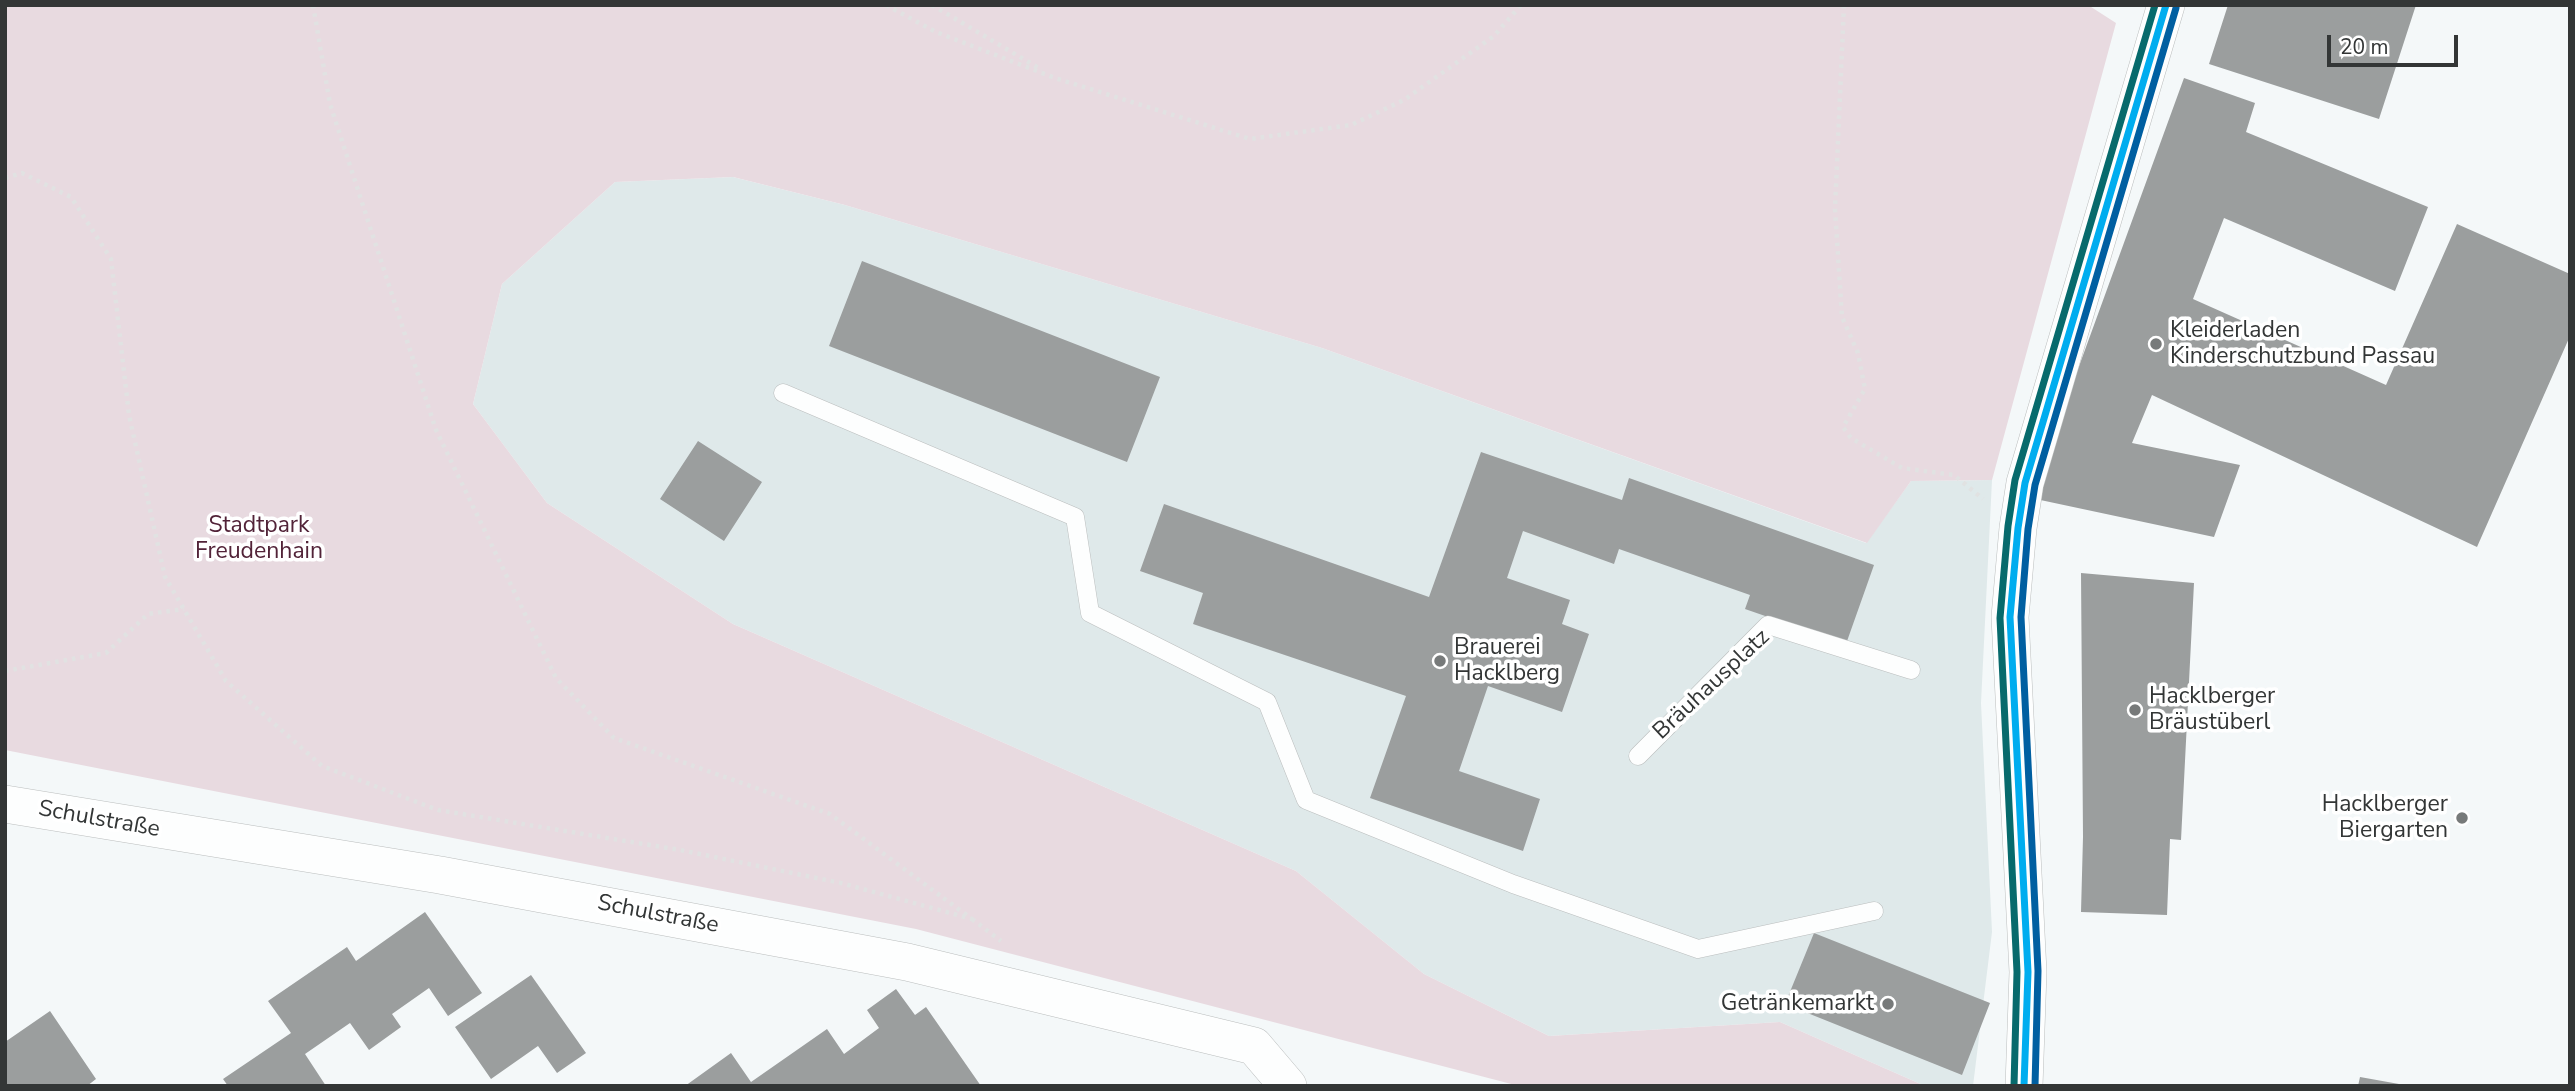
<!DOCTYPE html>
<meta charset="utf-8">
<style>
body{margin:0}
#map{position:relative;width:2575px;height:1091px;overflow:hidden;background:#f4f8f9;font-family:"Nunito Sans",sans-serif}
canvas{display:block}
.frame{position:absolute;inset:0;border:7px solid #333636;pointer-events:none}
.scale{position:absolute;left:2327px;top:35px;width:131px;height:32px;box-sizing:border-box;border:4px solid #333636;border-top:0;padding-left:9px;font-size:21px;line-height:24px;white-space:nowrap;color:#333636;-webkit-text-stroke:5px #fff;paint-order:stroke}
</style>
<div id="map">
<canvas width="2575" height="1091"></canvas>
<div class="frame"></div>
<div class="scale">20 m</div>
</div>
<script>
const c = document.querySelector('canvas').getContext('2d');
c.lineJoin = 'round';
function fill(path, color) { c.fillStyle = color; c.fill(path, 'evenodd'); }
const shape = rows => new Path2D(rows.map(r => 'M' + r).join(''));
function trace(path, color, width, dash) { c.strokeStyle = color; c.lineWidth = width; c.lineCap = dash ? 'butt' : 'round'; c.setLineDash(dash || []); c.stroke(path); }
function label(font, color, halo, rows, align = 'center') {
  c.font = font + ' "Nunito Sans",sans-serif'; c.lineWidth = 7; c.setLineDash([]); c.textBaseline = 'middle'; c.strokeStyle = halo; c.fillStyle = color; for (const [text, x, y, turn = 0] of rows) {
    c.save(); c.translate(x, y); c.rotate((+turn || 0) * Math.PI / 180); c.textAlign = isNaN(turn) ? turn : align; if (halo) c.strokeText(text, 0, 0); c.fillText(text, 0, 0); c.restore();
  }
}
const built = shape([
 [733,177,845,205,1322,348,1866,543,1911,481,1992,480,1981,703,1992,932,1973,1086,1925,1086,1780,1022,1549,1036,1424,974,1296,871,733,624,547,503,473,404,502,284,615,182]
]);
const green = shape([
 [5,5,2088,5,2116,23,1992,480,1911,481,1867,543,1322,348,845,205,733,177,615,182,502,284,473,404,547,503,733,624,1296,871,1424,974,1549,1036,1780,1022,1925,1086,1519,1086,916,929,5,750]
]);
const building = shape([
 [2228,5,2416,5,2379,119,2209,64],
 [2184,78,2255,103,2246,132,2428,207,2395,291,2224,218,2193,299,2386,385,2457,224,2570,274,2570,336,2477,547,2152,395,2132,443,2240,465,2214,537,2031,498],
 [862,261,1160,377,1127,462,829,346],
 [698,441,762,482,724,541,660,499],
 [1481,452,1622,500,1629,478,1874,565,1846,644,1745,609,1750,595,1619,549,1614,564,1523,531,1507,578,1570,600,1562,624,1589,634,1562,712,1488,686,1459,771,1540,799,1523,851,1370,798,1406,696,1193,624,1203,593,1140,571,1164,504,1429,597],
 [2081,573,2194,583,2181,840,2170,839,2167,915,2081,912,2083,837],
 [425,912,482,993,448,1016,429,988,392,1014,401,1027,369,1050,350,1023,305,1054,326,1086,228,1086,223,1079,291,1033,268,1001,347,947,356,961],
 [1814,933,1990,1003,1962,1075,1785,1004],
 [531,975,586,1053,557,1073,538,1046,491,1079,455,1027],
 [896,989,915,1015,926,1007,981,1086,685,1086,731,1053,751,1082,827,1029,844,1054,879,1028,867,1010],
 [50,1011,96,1079,87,1086,5,1086,5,1042],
 [2360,1077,2399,1084,2399,1086,2358,1086]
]);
const path = shape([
 [313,5,330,104,436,430,556,678,614,738,830,814,942,897],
 [886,5,936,32,1055,78,1250,139,1351,125,1404,100,1494,36,1521,5],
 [932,5,1042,70],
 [1844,5,1835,209,1842,317,1858,353,1865,389,1843,427,1851,438,1902,468,1954,475,1983,499],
 [5,178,22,173,71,197,111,259,129,415,165,577,226,681,322,766,438,810,680,850,841,883,972,919,942,897],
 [5,671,106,653,148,614,184,609],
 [972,919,1001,941]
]);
const service = shape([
 [783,393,1075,517,1090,613,1267,702,1306,800,1513,884,1698,949,1874,911],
 [1638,756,1768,625,1911,670]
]);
const minor = shape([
 [5,804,440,875,907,962,1254,1046,1288,1086],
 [2024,1086,2028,972,2010,617,2018,528,2025,483,2166,5]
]);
const bus1 = shape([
 [2024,1086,2028,972,2010,617,2018,528,2025,483,2166,5]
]);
const bus2 = shape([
 [2035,1086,2038,971,2021,617,2028,529,2035,485,2176,8]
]);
const bus3 = shape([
 [2014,1086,2017,972,2000,618,2008,526,2015,480,2155,5]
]);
const markers = [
 [2156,344,7,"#777a7a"],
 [1440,661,7,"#777a7a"],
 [2135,710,7,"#777a7a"],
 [2462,818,7,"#777a7a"],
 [1888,1004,7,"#777a7a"]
];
const poiNames = [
 ["Kleiderladen",2170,331],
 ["Kinderschutzbund Passau",2170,357],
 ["Brauerei",1454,648],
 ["Hacklberg",1454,674],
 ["Hacklberger",2149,697],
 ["Bräustüberl",2149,723],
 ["Hacklberger",2448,805,"right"],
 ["Biergarten",2448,831,"right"],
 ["Getränkemarkt",1874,1004,"right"]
];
const parkNames = [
 ["Stadtpark",259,526],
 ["Freudenhain",259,552]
];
const streetNames = [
 ["Bräuhausplatz",1712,685,-43],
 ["Schulstraße",99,820,10],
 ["Schulstraße",658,915,11]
];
fill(built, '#dfe9ea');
fill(green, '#e8dae0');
fill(building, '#9b9e9e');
trace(service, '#bbbebe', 19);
trace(minor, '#bbbebe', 38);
trace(path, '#e1e2e2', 4.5, [3.5, 5]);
trace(service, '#fdfefe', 18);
trace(minor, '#fdfefe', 37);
trace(bus1, '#00adef', 7);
trace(bus2, '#005fa1', 7);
trace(bus3, '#076a6c', 7);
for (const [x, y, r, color] of markers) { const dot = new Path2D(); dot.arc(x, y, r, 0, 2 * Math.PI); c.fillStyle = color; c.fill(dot); trace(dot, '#fff', 2.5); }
label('23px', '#333636', '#fff', poiNames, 'left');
label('23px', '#522338', '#fff', parkNames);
label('23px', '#333636', '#fff', streetNames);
</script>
